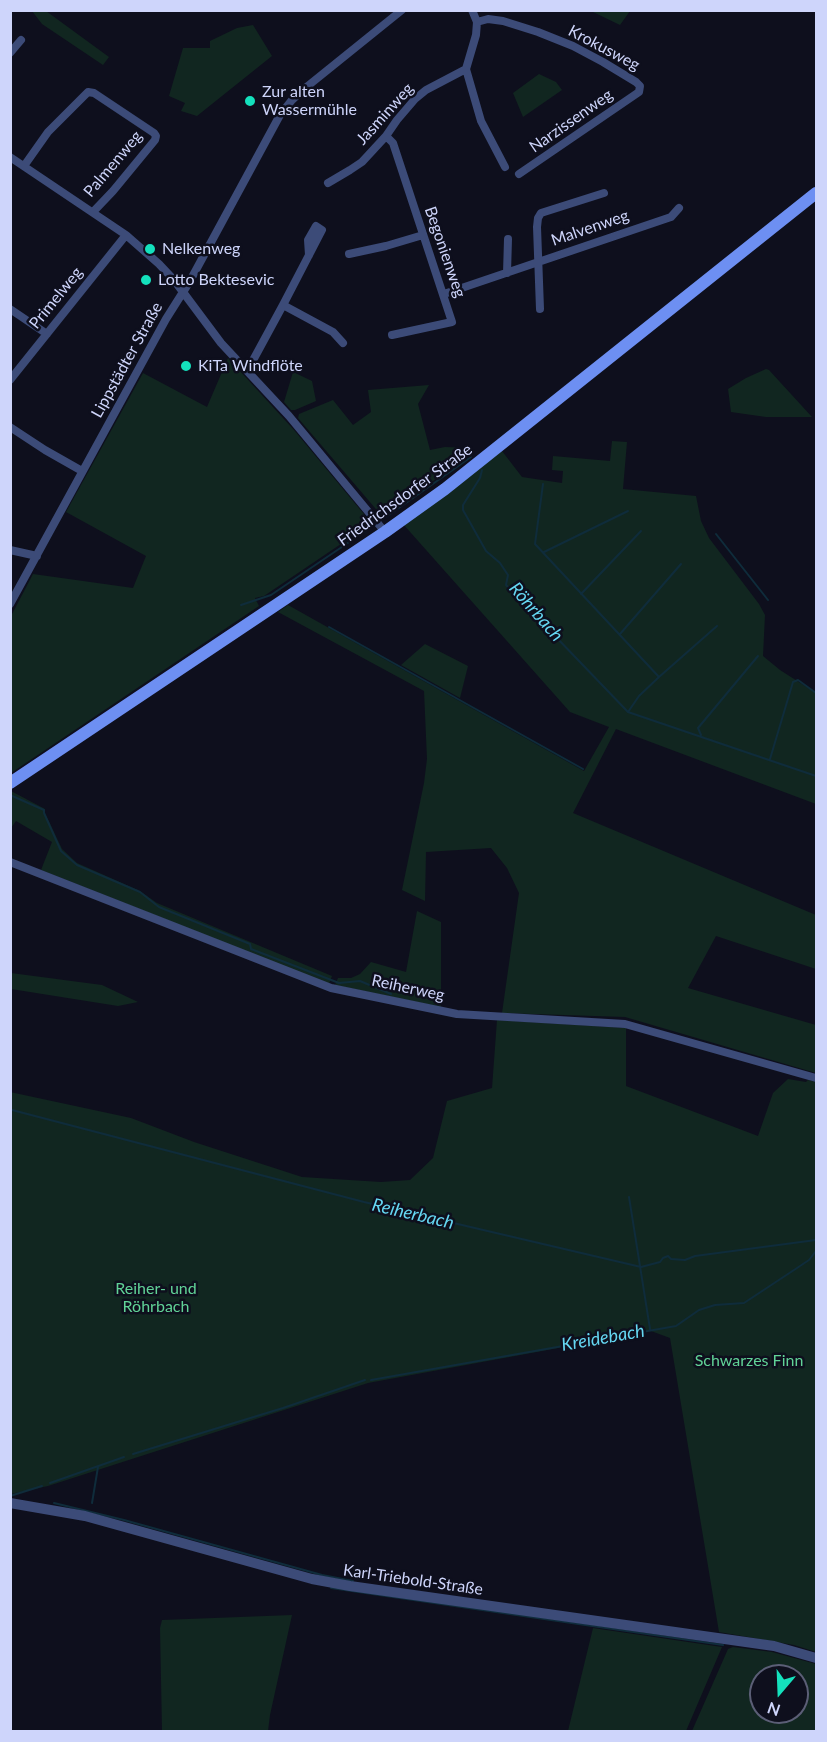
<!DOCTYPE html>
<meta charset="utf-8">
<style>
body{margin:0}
#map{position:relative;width:827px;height:1742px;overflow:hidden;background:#0e0f1d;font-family:Lato,sans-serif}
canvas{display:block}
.frame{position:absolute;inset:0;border:12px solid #ced5fb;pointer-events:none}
.north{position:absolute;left:749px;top:1664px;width:60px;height:60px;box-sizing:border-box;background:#0e0f1d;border:2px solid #5b5e76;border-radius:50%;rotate:199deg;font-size:16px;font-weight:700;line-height:24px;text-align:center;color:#ced5fb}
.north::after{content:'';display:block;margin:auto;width:21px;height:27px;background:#14e1bd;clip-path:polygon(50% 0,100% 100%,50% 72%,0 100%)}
</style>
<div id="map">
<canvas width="827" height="1742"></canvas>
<div class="frame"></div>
<div class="north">N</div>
</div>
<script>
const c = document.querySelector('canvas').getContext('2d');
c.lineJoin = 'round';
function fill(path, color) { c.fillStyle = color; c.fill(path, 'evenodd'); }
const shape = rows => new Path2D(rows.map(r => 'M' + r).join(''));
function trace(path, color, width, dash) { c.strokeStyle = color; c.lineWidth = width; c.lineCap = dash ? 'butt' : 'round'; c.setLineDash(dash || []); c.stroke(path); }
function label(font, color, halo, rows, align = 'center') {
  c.font = font + ' Lato,sans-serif'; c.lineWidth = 5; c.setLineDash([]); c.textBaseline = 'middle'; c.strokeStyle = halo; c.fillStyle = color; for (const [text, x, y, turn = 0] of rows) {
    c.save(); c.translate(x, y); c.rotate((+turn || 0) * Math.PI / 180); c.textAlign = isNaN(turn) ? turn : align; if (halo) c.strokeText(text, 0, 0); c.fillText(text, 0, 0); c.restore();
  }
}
const green = shape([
 [32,11,46,11,109,57,103,65,42,24],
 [591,11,630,11,620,25],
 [253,25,272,56,197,116,181,111,185,103,169,96,183,48,210,48,210,41,237,28],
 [539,74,556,82,562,90,523,117,513,93],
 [228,358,294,430,368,519,369,525,264,596,255,598,259,606,11,773,11,616,33,574,133,588,146,556,66,512,143,373,207,407],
 [766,369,769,370,812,417,766,417,731,412,728,389,746,378],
 [293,372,312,381,316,401,295,410,291,410,284,402],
 [429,385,418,404,430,450,445,447,471,448,473,451,409,499,384,516,381,515,298,418,299,414,333,400,353,425,371,412,368,390],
 [612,441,627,442,623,489,696,496,701,521,709,538,759,604,765,615,763,656,780,670,816,693,816,804,616,729,573,813,816,915,816,969,716,936,688,988,816,1025,816,1073,625,1017,502,1013,519,893,507,868,491,848,426,852,425,901,402,890,424,783,427,759,424,691,278,612,288,605,584,771,609,727,570,712,403,524,502,451,522,477,562,483,563,471,552,470,553,456,610,461],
 [425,644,468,666,460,698,401,665],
 [11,791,45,809,45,813,62,849,77,863,140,891,157,903,332,976,329,984,41,870,52,842,16,821,11,828],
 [417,911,441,922,441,1007,335,985,338,978,351,978,360,974,371,962,406,972],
 [11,973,102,985,138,1002,118,1006,11,989],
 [497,1020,626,1028,626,1086,758,1136,773,1093,788,1079,806,1082,808,1080,816,1082,816,1652,794,1645,719,1632,670,1338,651,1331,368,1383,48,1486,11,1494,10,1092,131,1118,194,1142,302,1177,381,1182,410,1180,433,1158,447,1101,492,1088],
 [292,1615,270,1715,268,1731,162,1731,160,1628,162,1620],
 [593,1628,722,1647,686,1731,568,1731],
 [733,1647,772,1652,816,1664,816,1731,692,1731,728,1649],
 [761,1676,797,1676,797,1712,761,1712]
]);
const stream = shape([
 [482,470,480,478,463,505,463,510,486,551,500,563,508,575,506,585,628,712,816,776],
 [543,484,535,544,659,677],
 [386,517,471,457],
 [716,534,768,600],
 [544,552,628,511],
 [581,594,641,531],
 [241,605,271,595,367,530],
 [329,627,583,769],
 [620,634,681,564],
 [628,712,639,696,659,677,717,626],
 [701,735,698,728,758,656],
 [770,759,793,682,798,680,816,693],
 [10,795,44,810,44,813,61,851,77,865,140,892,159,907,250,944,251,949,339,983,360,981,391,994],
 [12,1110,364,1202,641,1267,660,1262,663,1258,668,1256,671,1259,685,1260,695,1256,816,1240],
 [629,1197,650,1329],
 [371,1380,676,1326,699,1310,715,1305,744,1303,794,1270,809,1260,816,1251],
 [133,1454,283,1408,365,1380],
 [50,1483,124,1457],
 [10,1496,42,1486],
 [54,1503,124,1520,322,1575,353,1581],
 [92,1503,98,1467],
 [331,1588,723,1645]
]);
const minor = shape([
 [472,10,477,22,476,35,466,69,481,121,505,167],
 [477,22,488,19,503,21,538,32,573,46,603,62,636,82,640,86,639,92,519,174],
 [10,53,21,40],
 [386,136,393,143,452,322,392,335],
 [10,157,126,235,159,264,174,280,221,343,289,416,385,532],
 [24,166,48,132,88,92,94,93,154,133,156,136,155,140,113,191,93,212],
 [328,183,350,170,362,162,386,136,397,120,415,99,426,90,466,69],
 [349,254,386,246,423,235],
 [507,273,508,239],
 [444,294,671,217,679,208],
 [283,305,333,332,343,343],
 [10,309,47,334],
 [540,309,537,227,538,218,541,213,604,193],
 [246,369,251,364,283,305,322,230,316,226,308,240,309,255],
 [10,380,126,235],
 [10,427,45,450,82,471],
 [10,550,37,556],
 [10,604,166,319,190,281,280,115,292,100,304,89,402,10],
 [10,862,331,988,457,1014,625,1024,816,1078]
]);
const tertiary = shape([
 [10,1503,85,1516,312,1579,350,1586,774,1646,816,1658]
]);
const secondary = shape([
 [10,783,385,532,445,489,816,193]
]);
const markers = [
 [250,101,6,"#14e1bd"],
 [150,249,6,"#14e1bd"],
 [146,280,6,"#14e1bd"],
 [186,366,6,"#14e1bd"]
];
const streetNames = [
 ["Krokusweg",604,48,28],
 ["Jasminweg",385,114,-48],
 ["Narzissenweg",571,121,-35],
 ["Palmenweg",113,164,-50],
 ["Malvenweg",590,228,-19],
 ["Begonienweg",445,252,71],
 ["Primelweg",56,298,-51],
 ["Lippstädter Straße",127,360,-61],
 ["Friedrichsdorfer Straße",405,495,-36],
 ["Reiherweg",408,988,12],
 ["Karl-Triebold-Straße",413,1580,8]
];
const poiNames = [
 ["Zur alten",262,92],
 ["Wassermühle",262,110],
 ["Nelkenweg",162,249],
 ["Lotto Bektesevic",158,280],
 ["KiTa Windflöte",198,366]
];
const parkNames = [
 ["Reiher- und",156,1289],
 ["Röhrbach",156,1307],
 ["Schwarzes Finn",749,1361]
];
const waterNames = [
 ["Röhrbach",536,612,49],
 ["Reiherbach",413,1214,13],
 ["Kreidebach",603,1338,-10]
];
fill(green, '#112620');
trace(stream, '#0f2c3b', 2);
trace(minor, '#3c4b78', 8);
trace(tertiary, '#3c4b78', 10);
trace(secondary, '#6d8ff2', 12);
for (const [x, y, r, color] of markers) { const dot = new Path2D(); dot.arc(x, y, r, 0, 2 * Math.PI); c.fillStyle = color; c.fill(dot); trace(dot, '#0e0f1d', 2); }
label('16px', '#ced5fb', '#0e0f1d', streetNames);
label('16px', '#ced5fb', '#0e0f1d', poiNames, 'left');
label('16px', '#61d397', '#0e0f1d', parkNames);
label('italic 18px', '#65d7f2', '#0e0f1d', waterNames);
</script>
